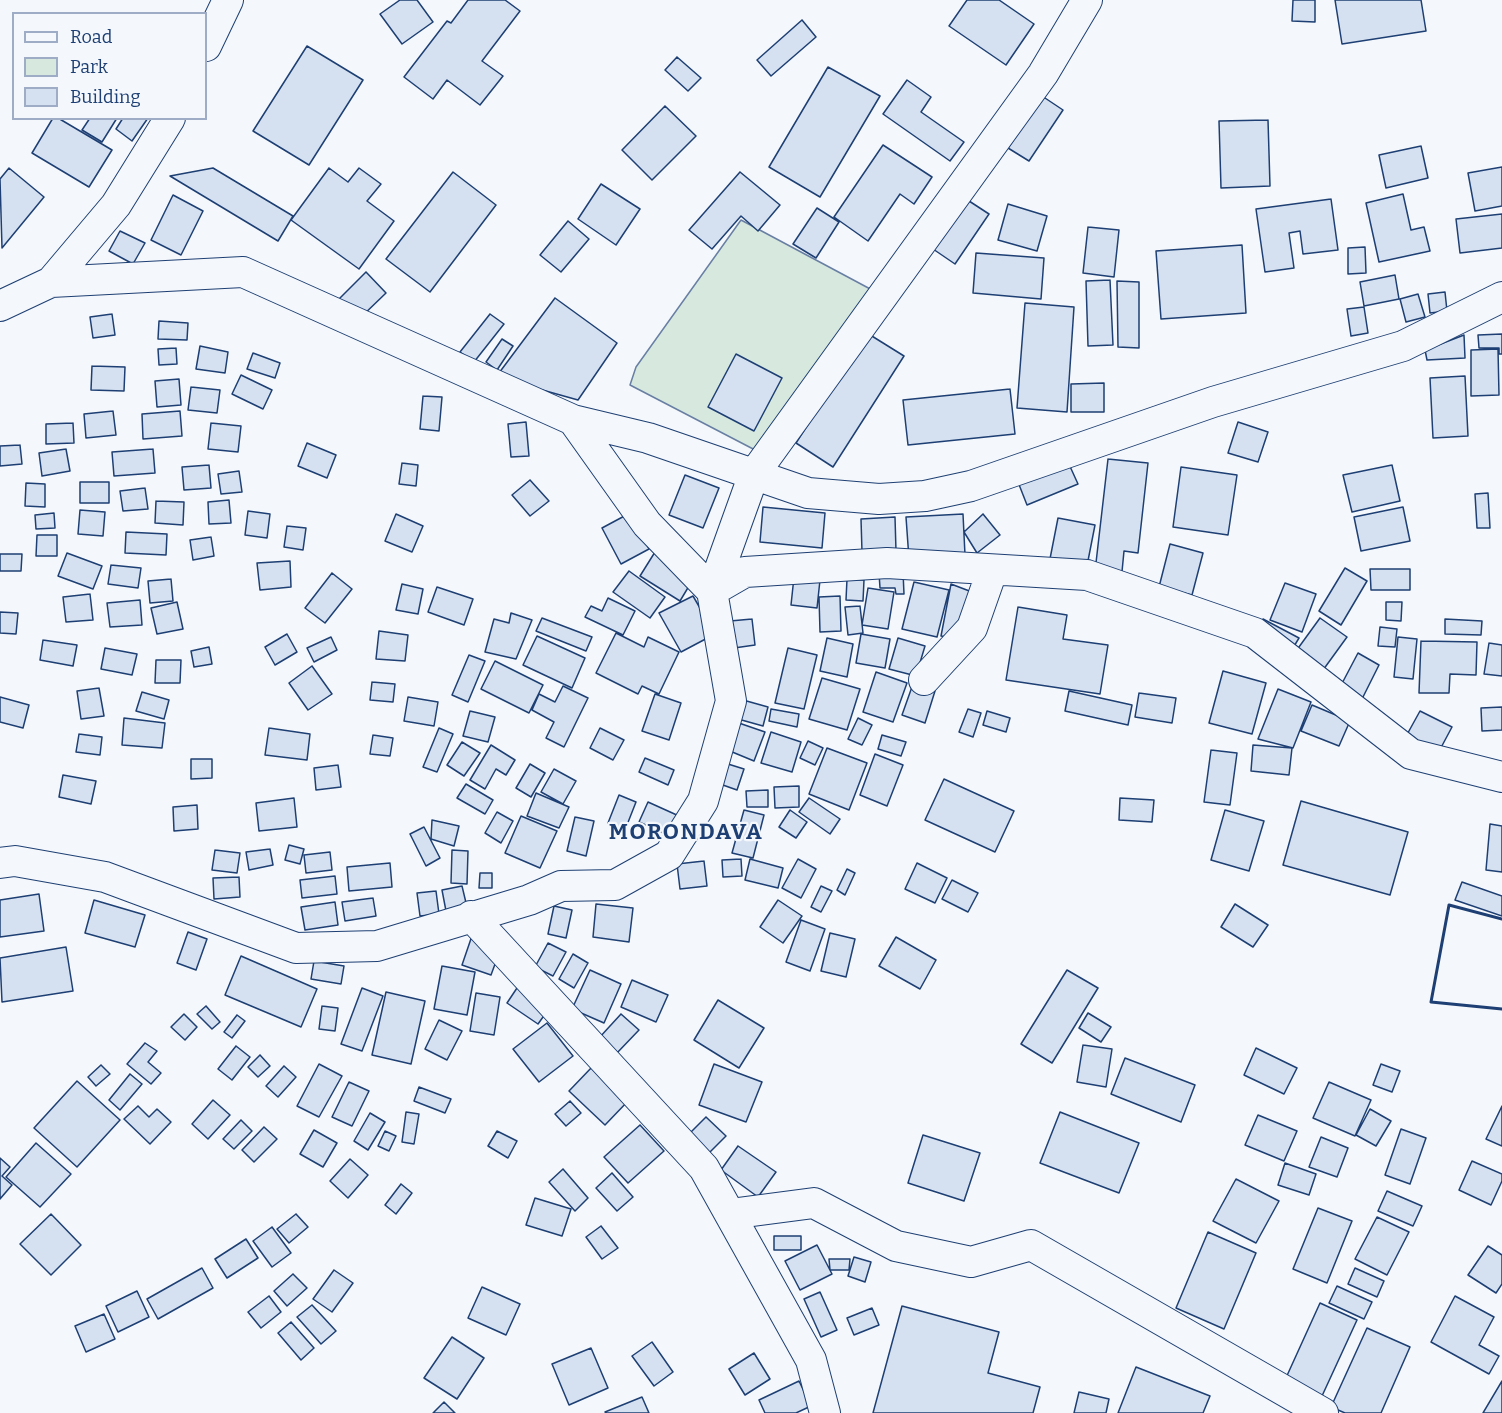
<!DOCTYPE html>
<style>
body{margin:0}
#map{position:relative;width:1502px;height:1413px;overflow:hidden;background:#f4f7fb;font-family:Bitter,serif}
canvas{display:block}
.legend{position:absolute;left:12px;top:12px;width:195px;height:108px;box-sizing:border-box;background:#f4f7fb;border:2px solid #9eadc5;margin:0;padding:8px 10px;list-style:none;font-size:18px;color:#1d3f73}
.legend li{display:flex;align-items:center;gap:12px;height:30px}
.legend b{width:30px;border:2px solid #9eadc5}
</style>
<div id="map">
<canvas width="1502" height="1413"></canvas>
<ul class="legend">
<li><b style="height:8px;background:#f4f7fb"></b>Road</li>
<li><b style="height:16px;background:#d7e8df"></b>Park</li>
<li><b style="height:16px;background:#d5e0f0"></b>Building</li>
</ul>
</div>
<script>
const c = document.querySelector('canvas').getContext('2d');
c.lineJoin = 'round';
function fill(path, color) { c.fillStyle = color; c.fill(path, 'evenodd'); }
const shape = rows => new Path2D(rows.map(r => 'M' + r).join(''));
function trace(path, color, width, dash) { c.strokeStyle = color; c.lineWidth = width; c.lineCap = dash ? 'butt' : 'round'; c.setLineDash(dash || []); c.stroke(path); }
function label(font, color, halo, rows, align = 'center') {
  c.font = font + ' Bitter,serif'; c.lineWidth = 4.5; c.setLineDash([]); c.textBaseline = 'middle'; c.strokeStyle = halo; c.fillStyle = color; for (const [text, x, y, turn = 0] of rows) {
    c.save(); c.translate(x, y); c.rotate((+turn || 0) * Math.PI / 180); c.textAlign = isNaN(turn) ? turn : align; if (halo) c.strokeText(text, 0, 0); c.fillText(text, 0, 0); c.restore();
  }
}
const green = shape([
 [741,220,874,291,757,451,630,385,636,367,741,220]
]);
const building = shape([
 [400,0,417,0,433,22,402,44,380,14,400,0],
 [468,0,505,0,520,11,482,61,503,76,480,105,447,80,433,99,404,77,447,21,451,23,468,0],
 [967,0,999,0,1034,24,1006,65,949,26,967,0],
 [1293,0,1315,0,1315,22,1292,21,1293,0],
 [1335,0,1421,0,1426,31,1342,44,1335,0],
 [802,20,816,37,771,76,757,60,802,20],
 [307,46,363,80,309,165,253,131,307,46],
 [677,57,701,78,688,91,665,70,677,57],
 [828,67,880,96,820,197,769,167,828,67],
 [907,80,931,97,921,112,964,142,950,161,883,114,907,80],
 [1042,96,1063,110,1029,161,1008,148,1042,96],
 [665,106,696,136,652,180,622,150,665,106],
 [53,118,58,118,112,150,89,187,32,153,53,118],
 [90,118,117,118,102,142,82,130,90,118],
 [123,118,148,118,132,141,116,129,123,118],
 [1268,120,1270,186,1221,188,1219,121,1268,120],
 [883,145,932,177,914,204,900,194,868,241,834,217,883,145],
 [1421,146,1428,178,1386,188,1379,155,1421,146],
 [1502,167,1502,206,1475,211,1468,173,1502,167],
 [9,168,44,197,2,248,0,179,9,168],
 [213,168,293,216,278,241,170,176,213,168],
 [329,168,348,182,359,168,381,184,367,201,394,221,359,269,291,220,329,168],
 [453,172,496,205,430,292,386,259,453,172],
 [740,172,780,205,758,231,741,216,712,249,689,230,740,172],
 [601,184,640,209,616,245,578,219,601,184],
 [1403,194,1411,230,1424,227,1430,251,1379,262,1366,203,1403,194],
 [173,195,203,211,181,255,151,240,173,195],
 [966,199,989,214,955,264,933,249,966,199],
 [1331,199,1338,250,1303,254,1300,231,1289,233,1294,268,1265,272,1256,209,1331,199],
 [1008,204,1047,216,1037,251,998,240,1008,204],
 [817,208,839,222,816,258,793,244,817,208],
 [1502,214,1502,248,1460,253,1456,219,1502,214],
 [568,221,589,239,561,272,540,255,568,221],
 [1088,227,1119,230,1114,277,1083,273,1088,227],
 [120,231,145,243,133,264,109,251,120,231],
 [1242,245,1246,313,1161,319,1156,251,1242,245],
 [1365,247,1366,273,1348,274,1348,248,1365,247],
 [976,253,1044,258,1041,299,973,293,976,253],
 [366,272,386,293,358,320,338,300,366,272],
 [1395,275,1399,299,1364,306,1360,282,1395,275],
 [1110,280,1113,345,1088,346,1086,281,1110,280],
 [1117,281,1139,282,1139,348,1118,347,1117,281],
 [1445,292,1447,311,1430,313,1428,294,1445,292],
 [1418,294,1425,317,1406,322,1400,299,1418,294],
 [555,298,617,343,578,400,496,377,555,298],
 [1025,303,1074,307,1067,412,1017,408,1025,303],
 [1364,307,1368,333,1351,336,1347,309,1364,307],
 [112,314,115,335,93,338,90,317,112,314],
 [490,314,504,324,474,362,460,352,490,314],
 [159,321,188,323,187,340,158,339,159,321],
 [867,333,904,356,833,467,796,443,867,333],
 [1502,334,1502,354,1499,354,1499,348,1479,348,1478,335,1502,334],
 [1464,335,1465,358,1427,360,1425,350,1464,335],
 [502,339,513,346,497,370,486,362,502,339],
 [200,346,228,352,225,373,196,369,200,346],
 [176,348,177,364,159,365,158,349,176,348],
 [1498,349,1499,395,1471,396,1471,350,1498,349],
 [253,353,280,363,275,378,247,369,253,353],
 [736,354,782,378,754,431,708,407,736,354],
 [92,366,125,367,124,391,91,390,92,366],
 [241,375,272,390,263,409,232,394,241,375],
 [1465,376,1468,436,1433,438,1430,378,1465,376],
 [179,379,181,405,157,407,155,381,179,379],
 [1104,383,1104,412,1071,412,1071,384,1104,383],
 [191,387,220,390,217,413,188,410,191,387],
 [1010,389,1015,434,908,445,903,400,1010,389],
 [423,396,442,397,439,431,420,429,423,396],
 [113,411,116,435,86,438,84,414,113,411],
 [180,411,182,436,143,439,142,414,180,411],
 [526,422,529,456,511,457,508,424,526,422],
 [1238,422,1268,432,1258,462,1228,453,1238,422],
 [73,423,74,443,46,444,46,424,73,423],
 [211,423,241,426,238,452,208,449,211,423],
 [307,443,336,455,327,478,298,466,307,443],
 [20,445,22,464,0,466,0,446,20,445],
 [66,449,70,471,42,476,39,453,66,449],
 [153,449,155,473,114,476,112,452,153,449],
 [1108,459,1148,463,1138,553,1124,551,1121,582,1094,580,1108,459],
 [1068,462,1078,484,1027,505,1018,482,1068,462],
 [402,463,418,465,416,486,399,484,402,463],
 [209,465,211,488,184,490,182,467,209,465],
 [1392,465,1400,501,1352,512,1343,475,1392,465],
 [1181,467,1237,475,1228,535,1173,527,1181,467],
 [239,471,242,492,221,494,218,474,239,471],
 [685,475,719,488,703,528,669,515,685,475],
 [530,480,549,501,530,516,512,495,530,480],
 [80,482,109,482,109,503,80,503,80,482],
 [26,483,45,484,45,507,25,506,26,483],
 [145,488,148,509,123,511,120,491,145,488],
 [1488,493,1490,528,1477,528,1475,494,1488,493],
 [229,500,231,523,209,524,208,502,229,500],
 [156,501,184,502,183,525,155,523,156,501],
 [763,507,825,513,822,548,760,542,763,507],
 [1403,507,1410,541,1361,551,1354,517,1403,507],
 [80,510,105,512,103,536,78,534,80,510],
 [248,511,270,514,267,538,245,535,248,511],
 [54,513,55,528,36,529,35,515,54,513],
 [630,513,649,549,621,564,602,528,630,513],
 [396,514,423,526,412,552,385,541,396,514],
 [963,514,965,555,909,559,906,517,963,514],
 [983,514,1000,535,977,553,964,532,983,514],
 [895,517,896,551,862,552,861,519,895,517],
 [1058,518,1095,525,1085,576,1048,569,1058,518],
 [287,526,306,528,303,550,284,547,287,526],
 [126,532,167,534,166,555,125,553,126,532],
 [37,535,57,535,57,556,36,556,37,535],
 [211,537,214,556,193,560,190,540,211,537],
 [1170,544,1203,553,1192,595,1159,587,1170,544],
 [655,552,695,576,680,601,640,576,655,552],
 [67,553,102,566,93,589,58,576,67,553],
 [0,554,22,554,21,571,0,571,0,554],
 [290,561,291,587,260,590,257,563,290,561],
 [111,565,141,568,138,588,108,584,111,565],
 [1345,568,1367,581,1341,625,1319,611,1345,568],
 [1370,569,1410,569,1410,590,1371,590,1370,569],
 [629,571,665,597,650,618,613,592,629,571],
 [903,572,904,594,896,594,895,588,880,588,879,573,903,572],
 [332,573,352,589,325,623,305,608,332,573],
 [794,577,820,580,817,608,791,605,794,577],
 [171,579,173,601,150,603,148,581,171,579],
 [847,579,864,580,863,601,846,600,847,579],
 [914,582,949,590,937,637,902,629,914,582],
 [1285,583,1316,594,1302,632,1270,620,1285,583],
 [402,584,423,589,418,614,396,610,402,584],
 [951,584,972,592,953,638,941,636,951,584],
 [437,587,473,599,464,625,428,612,437,587],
 [868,588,894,592,888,629,862,625,868,588],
 [90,594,93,620,66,622,63,597,90,594],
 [693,596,715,634,681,652,659,613,693,596],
 [840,596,841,631,820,632,819,597,840,596],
 [608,598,635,611,623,635,585,617,591,606,602,611,608,598],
 [140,600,142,625,110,627,107,603,140,600],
 [177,602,183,629,157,634,151,608,177,602],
 [1386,602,1402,602,1401,621,1386,620,1386,602],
 [860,606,863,633,848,635,845,607,860,606],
 [1018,607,1067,615,1063,639,1108,645,1100,694,1006,680,1018,607],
 [0,612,18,613,16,634,0,633,0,612],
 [511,613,532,620,516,659,485,652,494,619,509,623,511,613],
 [542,618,592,637,586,651,536,631,542,618],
 [1320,618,1347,637,1318,677,1291,658,1320,618],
 [752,619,755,645,734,648,730,621,752,619],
 [1263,619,1299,638,1290,653,1256,634,1263,619],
 [1445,619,1482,621,1481,635,1445,634,1445,619],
 [1380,627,1397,629,1395,647,1378,646,1380,627],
 [379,631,408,635,405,661,376,659,379,631],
 [616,633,644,647,648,637,679,652,659,694,642,686,638,694,596,673,616,633],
 [287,634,297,652,275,665,265,647,287,634],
 [861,634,890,639,885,668,856,663,861,634],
 [537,636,585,658,572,688,523,665,537,636],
 [331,637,337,650,314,662,307,648,331,637],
 [1398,637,1417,639,1413,679,1394,677,1398,637],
 [827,638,853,644,847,677,820,671,827,638],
 [898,638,925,646,916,676,889,669,898,638],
 [43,640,77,645,73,666,40,660,43,640],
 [1421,641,1477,642,1476,675,1450,674,1449,693,1419,693,1421,641],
 [1489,643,1502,645,1502,676,1484,674,1489,643],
 [209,647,212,664,194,667,191,651,209,647],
 [105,648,137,654,132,675,101,669,105,648],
 [788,648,817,655,804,709,775,703,788,648],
 [1358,653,1379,665,1360,703,1338,691,1358,653],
 [469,655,485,661,468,702,452,695,469,655],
 [156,660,181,660,180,683,155,683,156,660],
 [495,661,543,685,529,713,481,689,495,661],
 [312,666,332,694,308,710,289,683,312,666],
 [1223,671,1266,683,1252,734,1209,723,1223,671],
 [876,672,907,683,893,722,863,712,876,672],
 [822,678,860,689,847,730,809,719,822,678],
 [372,682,395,684,393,702,370,700,372,682],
 [913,684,935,691,925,723,902,715,913,684],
 [563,686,588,698,564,747,546,738,554,722,532,710,539,694,555,702,563,686],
 [99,688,104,716,81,719,77,691,99,688],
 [1278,689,1311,702,1293,748,1258,739,1278,689],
 [1069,691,1132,705,1128,725,1065,711,1069,691],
 [142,692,169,700,164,719,136,711,142,692],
 [1139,693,1176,698,1172,723,1135,717,1139,693],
 [655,694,681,703,669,740,642,731,655,694],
 [0,697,29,705,23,728,0,722,0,697],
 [408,697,438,702,434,726,404,721,408,697],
 [743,700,768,707,763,726,738,719,743,700],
 [1312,705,1350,721,1339,746,1301,731,1312,705],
 [1502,707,1502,730,1482,731,1481,708,1502,707],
 [771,709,799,714,797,727,769,721,771,709],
 [968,709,981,713,973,737,959,732,968,709],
 [470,711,495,717,488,742,463,736,470,711],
 [987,711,1010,718,1006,732,983,725,987,711],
 [1420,711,1452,727,1436,757,1404,740,1420,711],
 [124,718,165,723,162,748,122,745,124,718],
 [858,718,872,725,862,745,848,739,858,718],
 [736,722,765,732,754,761,725,749,736,722],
 [269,728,310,734,307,760,265,755,269,728],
 [439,728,453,734,437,772,423,767,439,728],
 [600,728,624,740,613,760,590,748,600,728],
 [771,732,801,742,792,772,761,763,771,732],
 [79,734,102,737,100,755,76,752,79,734],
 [373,735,393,738,390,756,370,754,373,735],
 [882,735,906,742,901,756,878,749,882,735],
 [808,741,823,748,815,765,800,758,808,741],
 [462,742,480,753,464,776,447,765,462,742],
 [491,745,515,760,506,775,496,769,485,789,470,780,491,745],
 [1253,745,1292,748,1289,775,1251,771,1253,745],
 [827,748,867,763,849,810,809,794,827,748],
 [1211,750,1237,753,1230,805,1204,802,1211,750],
 [875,754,903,765,887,806,860,795,875,754],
 [645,758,674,770,668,785,639,772,645,758],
 [191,759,212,759,212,778,191,779,191,759],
 [530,764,545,773,531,797,516,788,530,764],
 [728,764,744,769,737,790,720,784,728,764],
 [338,765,341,787,316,790,314,768,338,765],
 [554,769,576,781,563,804,541,792,554,769],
 [63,775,96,781,91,804,59,797,63,775],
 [944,779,1014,811,995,852,925,820,944,779],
 [466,784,493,800,485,814,457,798,466,784],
 [799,786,799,807,775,808,774,787,799,786],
 [768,790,768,807,747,807,746,791,768,790],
 [536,793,569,807,559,828,527,816,536,793],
 [619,795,636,802,625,830,608,823,619,795],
 [294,798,297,827,259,831,256,803,294,798],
 [809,798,840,819,830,834,799,812,809,798],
 [1120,798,1154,800,1152,822,1119,820,1120,798],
 [1301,801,1408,832,1390,895,1283,865,1301,801],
 [648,802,679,816,670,836,639,822,648,802],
 [197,805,198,829,174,831,173,807,197,805],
 [744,810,764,815,753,858,732,853,744,810],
 [790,810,807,822,796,838,779,827,790,810],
 [1225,810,1264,821,1249,871,1211,860,1225,810],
 [497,812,513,821,501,843,485,833,497,812],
 [521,816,557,831,540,868,505,853,521,816],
 [575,817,594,821,586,856,567,851,575,817],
 [432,820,459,826,454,846,431,839,432,820],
 [1490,824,1502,826,1502,872,1486,870,1490,824],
 [424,827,440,858,426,866,410,834,424,827],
 [289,845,304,849,300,864,285,860,289,845],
 [270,849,273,865,249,870,246,852,270,849],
 [215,850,240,853,237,873,212,870,215,850],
 [452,850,468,851,467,884,451,883,452,850],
 [330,852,332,870,306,873,304,855,330,852],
 [741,859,742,876,723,877,722,860,741,859],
 [750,859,783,868,778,888,745,880,750,859],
 [798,859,816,869,801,898,782,888,798,859],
 [704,861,707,886,680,889,677,864,704,861],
 [390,863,392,887,349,891,347,867,390,863],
 [917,863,947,878,935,903,905,889,917,863],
 [847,869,855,873,845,895,837,890,847,869],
 [480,873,492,873,492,888,479,888,480,873],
 [335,876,337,894,302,898,300,880,335,876],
 [239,877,240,897,214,899,213,878,239,877],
 [952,880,978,893,968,912,942,899,952,880],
 [1462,882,1502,896,1502,916,1455,900,1462,882],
 [462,886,467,907,446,911,442,890,462,886],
 [821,886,832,891,821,912,811,907,821,886],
 [436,891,439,914,420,916,417,893,436,891],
 [39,894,44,931,0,937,0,900,39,894],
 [373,898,376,916,345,921,342,902,373,898],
 [94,900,145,915,135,947,85,933,94,900],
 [778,900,802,916,783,943,760,927,778,900],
 [335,902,338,925,305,930,301,907,335,902],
 [596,904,633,908,629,942,593,937,596,904],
 [1235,904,1268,925,1253,947,1221,927,1235,904],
 [554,906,572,910,566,938,548,934,554,906],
 [801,920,825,929,810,971,786,962,801,920],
 [475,927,505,937,491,975,462,965,475,927],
 [188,932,207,939,196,970,177,963,188,932],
 [830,933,855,939,846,977,821,971,830,933],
 [896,937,936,960,920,989,879,966,896,937],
 [548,943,566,952,553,976,535,967,548,943],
 [66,947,73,991,2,1002,0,958,66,947],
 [573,954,588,963,574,988,559,979,573,954],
 [241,956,317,989,301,1027,225,995,241,956],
 [314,961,344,966,341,984,311,979,314,961],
 [442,966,475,972,467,1015,434,1009,442,966],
 [590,970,621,984,604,1023,572,1009,590,970],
 [1067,970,1098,988,1052,1063,1021,1044,1067,970],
 [632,980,668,995,656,1022,621,1007,632,980],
 [521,982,553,1003,538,1024,507,1003,521,982],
 [362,988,383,996,362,1051,341,1044,362,988],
 [386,992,425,1001,411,1064,372,1055,386,992],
 [476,993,500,997,494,1035,470,1031,476,993],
 [718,1000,764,1028,739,1068,694,1040,718,1000],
 [206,1006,220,1022,212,1029,197,1014,206,1006],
 [322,1006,338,1008,335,1031,319,1029,322,1006],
 [1088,1013,1111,1027,1101,1042,1079,1028,1088,1013],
 [184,1014,197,1027,185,1040,171,1027,184,1014],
 [621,1014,639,1030,616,1054,599,1038,621,1014],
 [237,1015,245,1021,232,1038,224,1032,237,1015],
 [439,1020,462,1031,447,1060,425,1049,439,1020],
 [547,1023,573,1056,539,1082,513,1049,547,1023],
 [145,1043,157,1051,148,1062,161,1073,151,1084,127,1064,145,1043],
 [1083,1045,1112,1049,1106,1087,1077,1082,1083,1045],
 [236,1046,250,1057,232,1080,218,1069,236,1046],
 [1256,1048,1297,1068,1284,1094,1244,1075,1256,1048],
 [260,1055,270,1066,258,1077,248,1067,260,1055],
 [1125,1058,1195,1085,1181,1122,1111,1094,1125,1058],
 [319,1064,342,1076,319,1117,297,1106,319,1064],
 [714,1064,762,1082,746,1122,699,1105,714,1064],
 [1381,1064,1400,1071,1392,1092,1373,1085,1381,1064],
 [101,1065,110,1074,96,1086,88,1077,101,1065],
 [284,1066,296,1077,278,1097,266,1086,284,1066],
 [593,1066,629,1100,605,1125,569,1091,593,1066],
 [130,1074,142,1084,120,1110,109,1100,130,1074],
 [77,1081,120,1120,77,1167,34,1128,77,1081],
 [349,1082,369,1091,352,1126,332,1117,349,1082],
 [1329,1082,1371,1100,1355,1136,1313,1118,1329,1082],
 [419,1087,451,1099,445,1113,414,1101,419,1087],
 [213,1100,230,1115,208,1139,192,1124,213,1100],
 [570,1101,581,1113,566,1126,555,1114,570,1101],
 [138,1106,149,1117,157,1109,171,1122,150,1144,124,1119,138,1106],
 [1502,1106,1502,1146,1486,1139,1502,1106],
 [1370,1109,1391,1121,1376,1146,1356,1135,1370,1109],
 [406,1112,419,1114,414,1144,402,1142,406,1112],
 [1060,1112,1139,1143,1119,1193,1040,1163,1060,1112],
 [370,1113,385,1122,368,1150,354,1141,370,1113],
 [1258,1115,1297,1131,1284,1161,1245,1145,1258,1115],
 [706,1117,726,1136,708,1154,688,1135,706,1117],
 [241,1120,252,1131,234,1149,223,1139,241,1120],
 [640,1125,664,1151,628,1183,604,1157,640,1125],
 [264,1127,277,1139,254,1162,242,1150,264,1127],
 [1401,1129,1426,1138,1410,1184,1385,1175,1401,1129],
 [314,1130,337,1143,323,1167,300,1154,314,1130],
 [385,1131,396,1136,389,1151,378,1146,385,1131],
 [497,1131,517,1141,508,1158,488,1146,497,1131],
 [923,1135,980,1153,964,1201,908,1183,923,1135],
 [1321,1137,1348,1148,1337,1177,1309,1167,1321,1137],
 [36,1143,71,1174,40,1207,6,1177,36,1143],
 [738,1146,776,1172,758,1197,721,1170,738,1146],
 [0,1158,10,1167,2,1176,12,1185,0,1199,0,1158],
 [350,1159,368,1175,348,1198,330,1181,350,1159],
 [1472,1161,1502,1174,1502,1181,1491,1205,1459,1190,1472,1161],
 [1285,1163,1316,1174,1309,1195,1278,1185,1285,1163],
 [563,1169,588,1198,575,1211,549,1182,563,1169],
 [612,1173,633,1197,617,1211,596,1188,612,1173],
 [1236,1179,1279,1201,1256,1243,1213,1221,1236,1179],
 [401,1184,412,1193,396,1214,385,1205,401,1184],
 [1387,1191,1422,1206,1413,1226,1378,1211,1387,1191],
 [535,1198,571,1209,562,1236,526,1225,535,1198],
 [1318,1208,1352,1221,1327,1283,1293,1269,1318,1208],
 [51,1214,81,1245,51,1275,20,1244,51,1214],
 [296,1214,308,1227,289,1243,277,1229,296,1214],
 [1377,1217,1409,1232,1387,1275,1355,1259,1377,1217],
 [601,1226,618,1248,602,1259,586,1237,601,1226],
 [272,1227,291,1253,272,1267,253,1241,272,1227],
 [1208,1232,1256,1253,1224,1329,1176,1308,1208,1232],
 [774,1236,801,1236,801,1250,774,1250,774,1236],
 [246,1239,258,1258,227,1278,215,1259,246,1239],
 [817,1245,832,1274,800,1290,785,1261,817,1245],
 [1488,1246,1502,1255,1502,1284,1496,1293,1468,1275,1488,1246],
 [854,1257,871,1262,865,1282,848,1276,854,1257],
 [829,1259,850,1259,849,1270,830,1270,829,1259],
 [202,1268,213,1288,158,1319,147,1299,202,1268],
 [1355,1268,1384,1281,1377,1297,1348,1284,1355,1268],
 [334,1270,353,1283,332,1312,313,1299,334,1270],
 [293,1274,307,1288,287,1306,274,1291,293,1274],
 [1337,1286,1372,1302,1364,1319,1329,1303,1337,1286],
 [482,1287,520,1304,506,1335,468,1318,482,1287],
 [137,1291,149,1317,118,1332,106,1306,137,1291],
 [820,1292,837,1330,821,1337,804,1299,820,1292],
 [269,1296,281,1312,261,1328,248,1312,269,1296],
 [1455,1296,1494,1317,1479,1345,1499,1356,1489,1374,1431,1342,1455,1296],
 [1320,1303,1357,1320,1322,1396,1285,1380,1320,1303],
 [312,1305,336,1331,321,1344,297,1317,312,1305],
 [902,1306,999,1332,988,1373,1040,1387,1033,1413,873,1413,902,1306],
 [872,1308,879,1325,854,1335,847,1318,872,1308],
 [104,1314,115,1339,86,1352,75,1326,104,1314],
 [291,1322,314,1348,301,1360,278,1333,291,1322],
 [1367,1328,1410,1347,1381,1413,1345,1413,1331,1407,1367,1328],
 [452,1337,484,1358,457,1399,424,1378,452,1337],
 [652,1342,673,1372,654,1386,632,1356,652,1342],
 [591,1348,608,1388,569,1405,552,1364,591,1348],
 [754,1353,770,1379,745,1395,729,1369,754,1353],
 [1136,1367,1210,1396,1203,1413,1118,1413,1136,1367],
 [799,1381,811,1406,796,1413,765,1413,759,1400,799,1381],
 [1502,1381,1502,1413,1483,1413,1502,1381],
 [1079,1392,1109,1399,1106,1413,1074,1413,1079,1392],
 [642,1397,649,1413,606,1413,605,1412,642,1397],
 [444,1402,455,1413,433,1413,444,1402]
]);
const street = shape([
 [206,46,228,0],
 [51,282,116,205,170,118],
 [0,306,51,282,243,272,573,420,648,438,808,493,879,499,925,496,971,486,1213,402,1403,346,1502,297],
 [573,420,647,524,712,591],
 [712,591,745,572,887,563,1087,575,1255,633,1411,754,1502,777],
 [924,680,972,628,992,571],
 [0,863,15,861,105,877,296,948,377,946,529,900,561,886,615,885,669,855,703,801,731,701,712,591,754,474,1043,74,1087,0],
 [471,916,704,1168,811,1360,825,1413],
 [730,1214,814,1203,896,1246,971,1262,1031,1245,1323,1413]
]);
const wall = shape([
 [1502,919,1449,905,1431,1002,1502,1009]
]);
const districtNames = [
 ["MORONDAVA",686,833]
];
fill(green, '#d7e8df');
trace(green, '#687fa3', 1.5);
fill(building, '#d5e0f0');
trace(building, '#1d3f73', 1.5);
trace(street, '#1d3f73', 32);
trace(street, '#f4f7fb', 30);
trace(wall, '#1d3f73', 3);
c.letterSpacing = '1.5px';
label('bold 22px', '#1d3f73', '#f4f7fb', districtNames);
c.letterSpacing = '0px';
</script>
